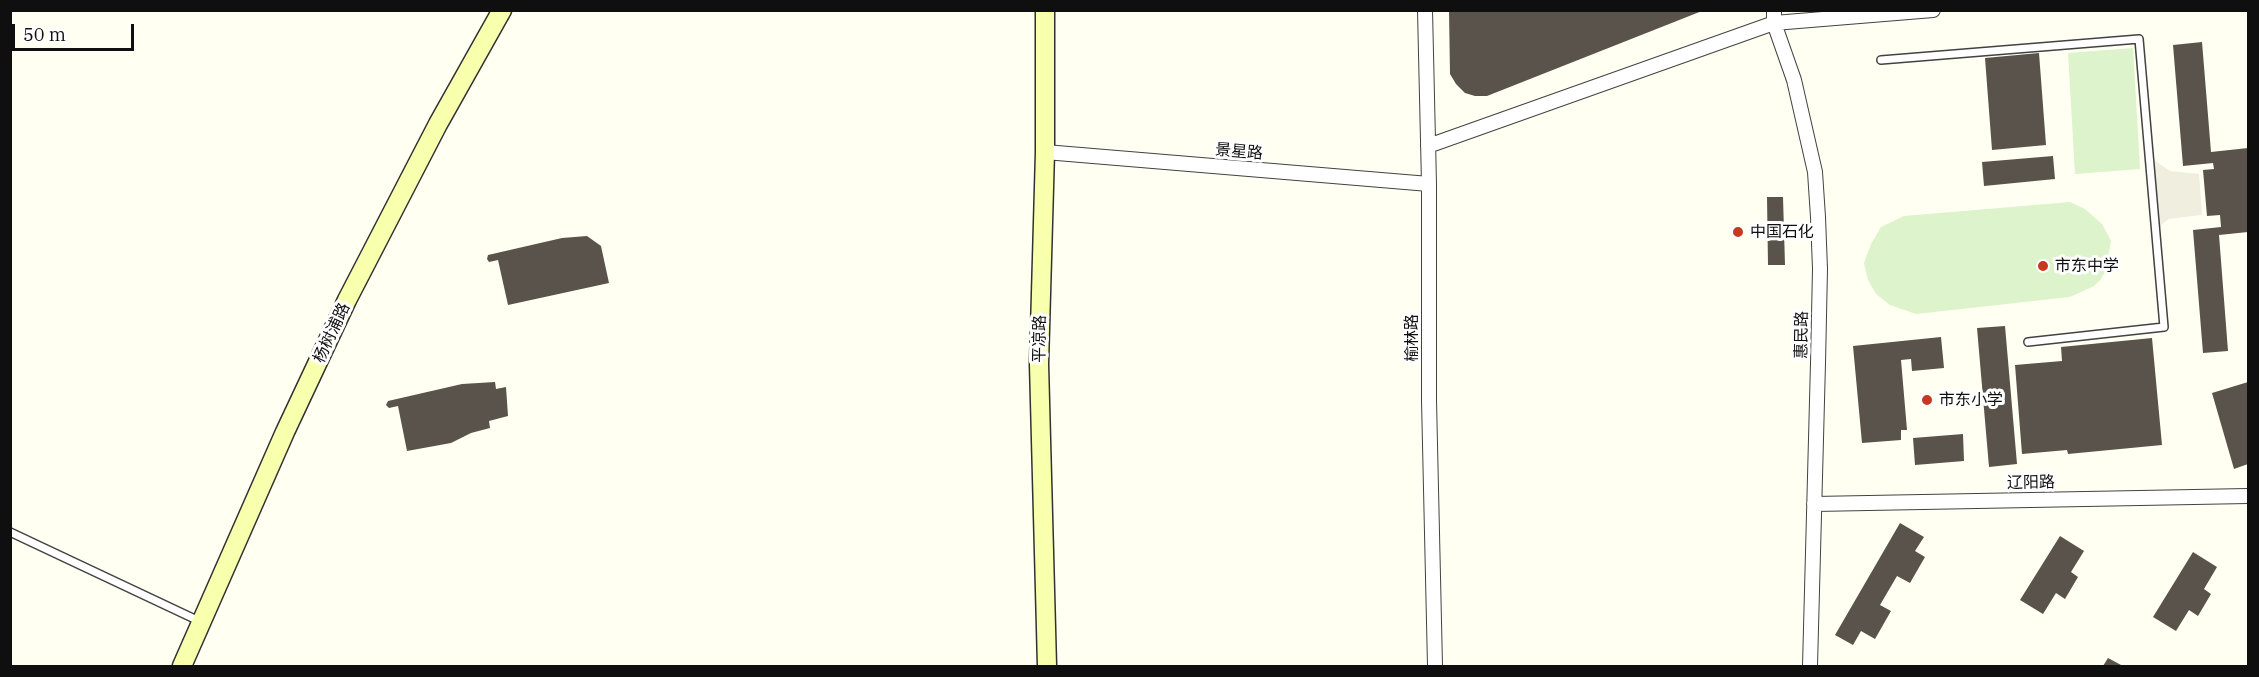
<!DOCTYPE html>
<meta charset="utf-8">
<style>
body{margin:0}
#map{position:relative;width:2259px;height:677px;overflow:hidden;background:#fffff2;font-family:"IBM Plex Serif",serif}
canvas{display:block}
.frame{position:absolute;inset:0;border:12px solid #0f0f0f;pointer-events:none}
.scale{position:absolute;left:12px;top:24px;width:122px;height:27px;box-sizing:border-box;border:3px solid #0f0f0f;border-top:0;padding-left:8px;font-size:18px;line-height:21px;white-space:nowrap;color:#0f0f0f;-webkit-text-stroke:4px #fff;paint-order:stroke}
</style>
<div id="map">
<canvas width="2259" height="677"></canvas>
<div class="frame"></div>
<div class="scale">50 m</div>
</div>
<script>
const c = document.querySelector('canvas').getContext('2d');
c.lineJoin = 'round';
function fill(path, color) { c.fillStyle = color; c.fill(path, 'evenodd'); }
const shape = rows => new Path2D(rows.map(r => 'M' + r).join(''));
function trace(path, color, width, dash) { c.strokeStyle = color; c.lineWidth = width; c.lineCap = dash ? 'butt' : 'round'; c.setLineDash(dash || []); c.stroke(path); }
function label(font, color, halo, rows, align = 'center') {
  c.font = font + ' "IBM Plex Serif","Noto Sans SC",serif'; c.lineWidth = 6; c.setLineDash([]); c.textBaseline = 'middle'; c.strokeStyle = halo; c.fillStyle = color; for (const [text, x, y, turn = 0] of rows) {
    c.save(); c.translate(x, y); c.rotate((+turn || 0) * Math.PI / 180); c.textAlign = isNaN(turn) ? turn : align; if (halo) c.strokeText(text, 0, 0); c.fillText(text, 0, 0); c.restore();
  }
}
const pitch = shape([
 [2133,48,2140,169,2075,174,2068,53],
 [2070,202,2085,209,2102,224,2111,241,2106,270,2101,279,2094,286,2070,297,1916,314,1890,305,1876,294,1868,280,1864,263,1871,244,1881,227,1904,216]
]);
const plaza = shape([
 [2149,160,2154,160,2170,171,2199,174,2202,215,2169,219,2161,225,2160,229,2155,229]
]);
const building = shape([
 [1449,10,1702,10,1702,11,1487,96,1475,96,1465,93,1456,84,1450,74],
 [2202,42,2211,152,2248,148,2248,232,2219,235,2228,351,2203,353,2193,230,2221,227,2220,215,2207,216,2203,170,2214,169,2213,163,2183,166,2173,45],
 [2039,53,2046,145,1992,150,1985,58],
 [2053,156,2055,179,1984,186,1982,162],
 [1767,197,1783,197,1785,265,1768,265],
 [587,236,601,246,609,283,508,305,498,260,489,262,487,259,488,255,562,238],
 [2005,326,2017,464,1989,467,1977,328],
 [1941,337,1944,368,1912,371,1911,359,1901,360,1907,430,1901,430,1901,440,1862,443,1853,346],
 [2152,338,2162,445,2068,454,2067,450,2022,454,2015,365,2062,361,2061,347],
 [495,382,496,389,506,387,508,416,489,421,490,428,471,433,451,443,407,451,398,406,389,408,386,405,388,401,462,384],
 [2248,382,2248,464,2234,469,2212,393],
 [1963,434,1964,461,1915,465,1913,438],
 [1900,523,1924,537,1915,551,1925,557,1910,583,1897,576,1880,605,1891,611,1875,639,1861,631,1853,645,1835,635],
 [2060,536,2084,551,2071,572,2078,577,2065,599,2056,593,2043,614,2020,600],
 [2193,552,2217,567,2204,589,2211,594,2198,616,2189,610,2176,631,2153,617],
 [2108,658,2123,666,2103,666]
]);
const service = shape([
 [1881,60,2139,39,2164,327,2028,342],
 [10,532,199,621]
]);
const minor = shape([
 [1425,10,1429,184,1429,400,1435,666],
 [1774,10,1774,23,1794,80,1815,172,1818,217,1820,269,1818,363,1810,666],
 [1428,146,1774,23,1933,10],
 [1045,152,1429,184],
 [1814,504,2248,496]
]);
const secondary = shape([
 [1045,10,1045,152,1039,364,1047,666],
 [182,666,285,432,347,300,438,124,502,10]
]);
const markers = [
 [1738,232,6,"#c73820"],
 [2043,266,6,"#c73820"],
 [1927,400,6,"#c73820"]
];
const streetNames = [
 ["景星路",1239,152,5],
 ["杨树浦路",332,333,-65],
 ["惠民路",1802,335,-89],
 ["榆林路",1412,338,-90],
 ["平凉路",1040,339,-89],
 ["辽阳路",2031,483,-1]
];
const poiNames = [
 ["中国石化",1750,232],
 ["市东中学",2055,266],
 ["市东小学",1939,400]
];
fill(pitch, '#ddf3cb');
fill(plaza, '#f0efdf');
fill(building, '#59534b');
trace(service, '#424242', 10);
trace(minor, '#424242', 16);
trace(secondary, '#313131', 21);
trace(service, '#fff', 7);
trace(minor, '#fff', 14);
trace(secondary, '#f8ffad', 18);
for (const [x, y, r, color] of markers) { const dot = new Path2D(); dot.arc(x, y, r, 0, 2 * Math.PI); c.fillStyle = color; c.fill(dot); trace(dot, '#fff', 2); }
label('16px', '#0f0f0f', '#fff', streetNames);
label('16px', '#0f0f0f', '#fff', poiNames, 'left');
</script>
